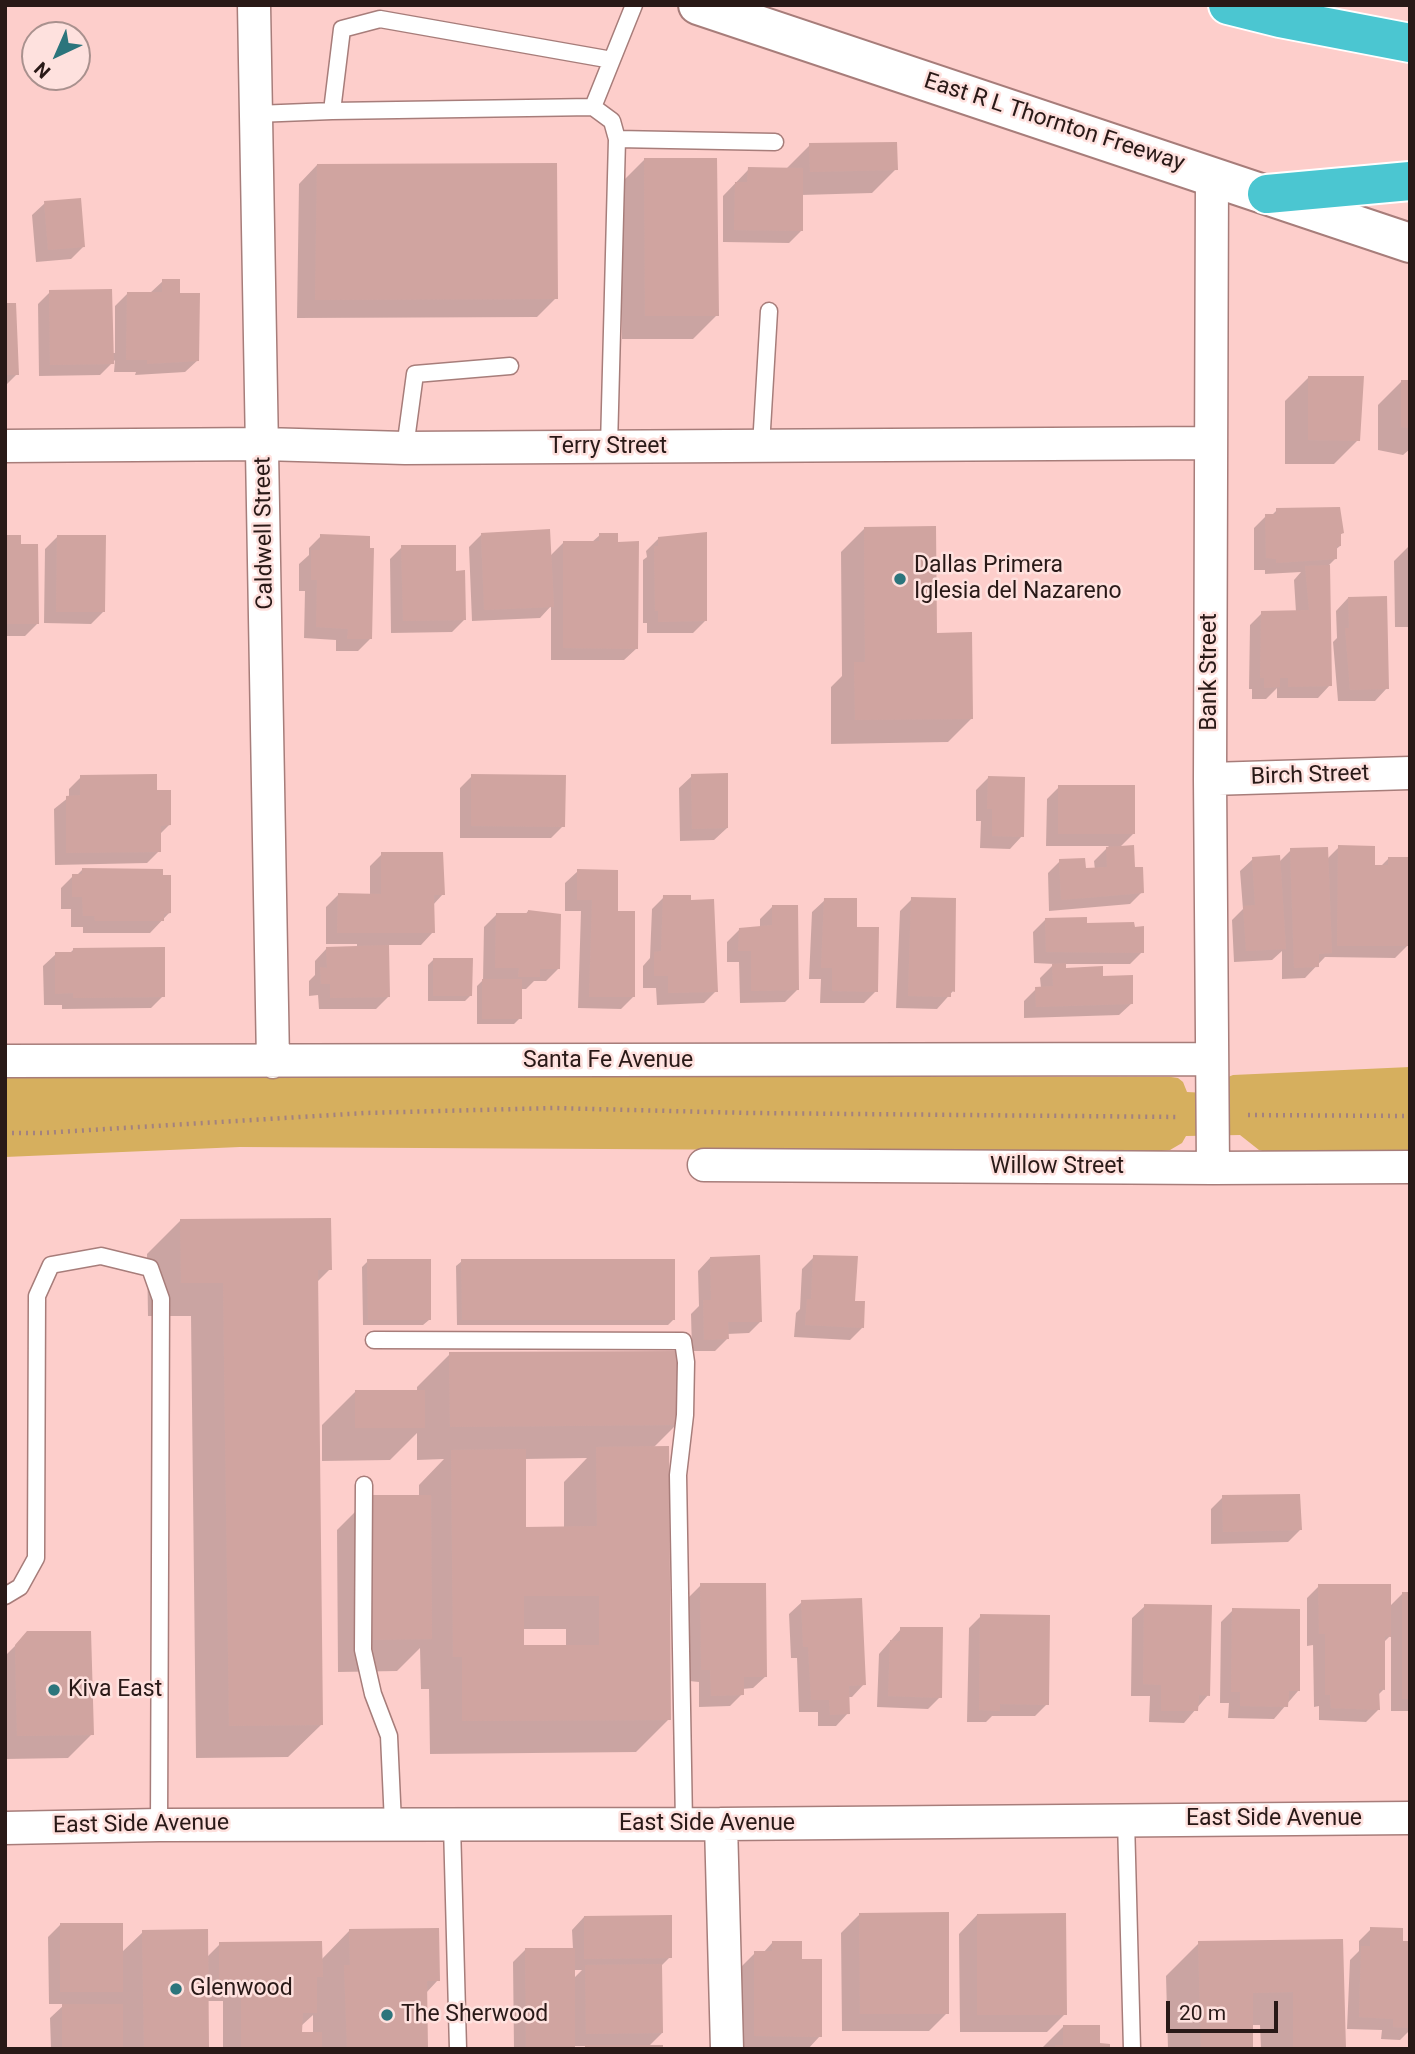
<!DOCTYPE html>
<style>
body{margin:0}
#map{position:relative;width:1415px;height:2054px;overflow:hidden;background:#fdcecb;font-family:Roboto,sans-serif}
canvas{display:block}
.frame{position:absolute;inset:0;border:7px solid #291917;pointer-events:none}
.north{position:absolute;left:21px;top:21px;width:70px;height:70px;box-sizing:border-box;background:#fee1de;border:2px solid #a9918e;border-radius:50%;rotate:224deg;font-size:19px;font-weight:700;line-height:28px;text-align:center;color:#291917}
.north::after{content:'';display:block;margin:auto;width:24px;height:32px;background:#2c757c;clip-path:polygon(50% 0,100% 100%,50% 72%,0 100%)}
.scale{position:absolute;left:1166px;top:2001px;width:112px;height:32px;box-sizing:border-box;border:4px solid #291917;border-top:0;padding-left:9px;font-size:21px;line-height:24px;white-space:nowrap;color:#291917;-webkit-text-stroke:5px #fee1de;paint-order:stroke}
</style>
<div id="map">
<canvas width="1415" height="2054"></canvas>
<div class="frame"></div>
<div class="north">N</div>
<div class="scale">20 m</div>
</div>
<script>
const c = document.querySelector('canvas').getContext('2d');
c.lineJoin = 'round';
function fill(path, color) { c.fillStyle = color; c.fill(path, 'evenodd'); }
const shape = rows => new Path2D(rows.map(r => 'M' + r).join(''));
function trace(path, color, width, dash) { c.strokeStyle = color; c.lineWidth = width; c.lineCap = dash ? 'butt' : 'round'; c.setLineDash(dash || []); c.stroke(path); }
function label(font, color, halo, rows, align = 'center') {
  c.font = font + ' Roboto,sans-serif'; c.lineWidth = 5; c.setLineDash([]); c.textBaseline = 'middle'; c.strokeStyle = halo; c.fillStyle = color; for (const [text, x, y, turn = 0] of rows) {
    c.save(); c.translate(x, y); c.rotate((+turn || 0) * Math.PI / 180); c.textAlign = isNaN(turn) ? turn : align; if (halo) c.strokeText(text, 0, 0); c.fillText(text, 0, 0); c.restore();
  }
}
const green = shape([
 [1410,1067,1410,1152,1270,1153,1259,1150,1240,1135,1186,1136,1182,1143,1170,1150,1153,1152,240,1147,5,1157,5,1075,1171,1077,1178,1078,1183,1082,1187,1092,1226,1094,1228,1077,1233,1075]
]);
const shadow = shape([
 [810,145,896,169,872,193,801,195,801,231,789,243,723,242,723,196,749,169,786,169],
 [645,159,717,315,693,339,622,339,621,183],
 [317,165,556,298,537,317,297,318,299,184],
 [45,203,83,247,71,259,36,262,32,215],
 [163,281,178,294,198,360,185,372,135,375,136,372,114,372,115,360,100,375,39,376,38,304,50,292,112,353,115,353,115,306,128,293,150,293],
 [7,374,17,374,5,386,5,377,7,377],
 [1309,377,1358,440,1334,464,1285,464,1285,401],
 [1402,381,1410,381,1410,449,1403,455,1378,450,1378,405],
 [1277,510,1342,533,1339,536,1340,546,1335,550,1336,558,1329,565,1330,685,1318,698,1277,698,1277,688,1266,699,1252,699,1252,689,1249,689,1250,625,1262,613,1296,612,1294,580,1301,572,1265,574,1265,570,1254,570,1254,528,1266,516,1271,516],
 [865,528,972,718,948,742,831,744,831,687,842,676,841,552],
 [1410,532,1410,627,1395,627,1394,561,1409,546],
 [481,535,549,557,564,542,592,542,600,535,637,648,624,660,551,660,551,606,540,618,472,621,469,547],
 [58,536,103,612,91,624,44,623,45,549],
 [321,536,370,639,358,651,336,651,336,640,304,638,305,591,299,591,299,564,309,555,309,548],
 [5,537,37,624,25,636,5,636],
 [659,538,705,621,693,633,647,633,647,623,643,623,643,560,647,557,646,551],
 [402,547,455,573,464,620,452,632,391,633,390,559],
 [1348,598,1387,688,1375,701,1338,701,1333,642,1337,638,1336,611],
 [472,776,563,826,551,838,460,838,460,788],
 [692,776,727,828,714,840,680,841,679,788],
 [81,777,156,792,169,825,159,835,159,851,147,863,55,865,54,809,69,797,69,789],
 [988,778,1022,836,1010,849,980,848,981,821,976,821,976,790],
 [1059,787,1133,834,1119,848,1133,869,1142,892,1130,904,1049,911,1048,873,1060,861,1084,870,1095,870,1094,861,1109,846,1046,846,1047,799],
 [1339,847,1373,867,1380,867,1389,858,1410,859,1407,946,1395,958,1325,957,1305,978,1282,979,1282,951,1272,960,1234,962,1232,920,1243,909,1240,871,1253,859,1279,862,1291,850,1326,860],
 [382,854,443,894,433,905,433,932,421,945,387,945,388,997,376,1009,319,1009,318,995,309,996,309,981,315,975,315,961,327,948,357,948,357,944,326,944,326,907,338,895,370,895,370,866],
 [83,869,169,913,150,933,83,933,83,927,71,927,71,909,61,909,61,888,73,876,76,876],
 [578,871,616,913,633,997,621,1009,578,1008,581,911,565,911,565,883],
 [664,897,716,991,704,1003,657,1005,656,988,643,988,643,966,650,958,652,909],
 [912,899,953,991,937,1009,896,1008,900,911],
 [825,900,855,928,876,991,864,1003,820,1003,821,979,809,979,812,912],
 [772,907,797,990,785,1002,740,1003,739,962,727,962,727,942,739,930,760,928,760,919],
 [528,911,558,969,546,981,534,981,526,989,520,989,520,1018,514,1024,477,1024,477,986,483,980,484,927,496,915,525,915],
 [1045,920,1086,925,1142,952,1130,964,1065,964,1065,969,1101,978,1132,1003,1119,1015,1024,1018,1024,1001,1036,989,1041,988,1040,978,1054,964,1034,963,1033,932],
 [73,950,163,996,151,1008,62,1009,62,1005,44,1005,43,966,56,954,69,954],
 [434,959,471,995,465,1001,428,1001,428,965],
 [180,1221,330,1269,316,1283,322,1724,288,1757,196,1758,191,1316,148,1316,147,1254],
 [814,1257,853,1303,862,1328,850,1340,794,1337,796,1313,800,1309,802,1269],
 [710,1258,761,1321,749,1333,727,1334,727,1339,715,1351,692,1351,691,1314,699,1306,698,1271],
 [368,1261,429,1320,423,1325,363,1325,362,1267],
 [462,1261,674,1319,668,1325,457,1325,456,1266],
 [450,1354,676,1425,653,1448,669,1719,636,1752,430,1754,429,1689,421,1689,420,1648,397,1671,338,1672,337,1530,370,1497,419,1496,419,1485,444,1459,417,1460,417,1433,390,1460,322,1461,322,1425,355,1392,417,1392,417,1387],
 [587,1458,564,1482,564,1528,524,1528,524,1459],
 [522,1629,566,1629,566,1647,523,1647],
 [1223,1497,1300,1530,1288,1542,1211,1544,1211,1509],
 [701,1585,766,1676,753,1688,742,1689,742,1694,730,1706,699,1707,699,1682,689,1681,689,1597],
 [1319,1586,1389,1607,1403,1593,1410,1593,1410,1711,1391,1711,1391,1635,1384,1642,1384,1689,1378,1695,1378,1710,1366,1722,1319,1720,1319,1706,1314,1707,1313,1645,1307,1646,1307,1598],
 [802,1602,864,1684,852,1697,848,1697,848,1713,836,1726,818,1726,818,1712,799,1712,797,1658,791,1658,789,1614],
 [1145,1606,1208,1695,1184,1723,1149,1722,1150,1696,1131,1696,1132,1618],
 [1233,1610,1298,1691,1274,1719,1228,1718,1229,1703,1220,1703,1221,1622],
 [981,1616,1047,1704,1035,1716,992,1716,986,1722,967,1722,969,1628],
 [901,1629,940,1697,928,1709,877,1707,879,1654],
 [28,1633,92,1734,68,1758,5,1759,5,1656],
 [860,1914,947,2013,929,2031,842,2031,841,1933],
 [977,1915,1065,2014,1047,2032,960,2032,959,1934],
 [584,1917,670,1957,660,1967,662,2033,648,2047,661,2049,584,2049,587,2046,574,2046,574,2049,514,2049,513,1962,525,1950,573,1949,572,1930],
 [573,1970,582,1970,573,1979],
 [60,1925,121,1953,143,1932,207,1957,220,1944,321,1960,350,1930,438,1980,426,1993,426,2049,223,2049,223,2001,207,2001,208,2049,51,2049,50,2018,65,2004,49,2004,48,1937],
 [313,2015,313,2034,301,2033,301,2026],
 [1371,1929,1401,1942,1410,1943,1410,2030,1400,2040,1381,2039,1382,2030,1347,2029,1350,1960,1359,1951,1359,1941],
 [1342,1941,1344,2049,1261,2049,1260,2025,1252,2025,1252,2049,1168,2049,1166,1976,1199,1943],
 [772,1943,800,1960,820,2036,808,2049,721,2049,722,1986,755,1953,763,1953],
 [1064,2026,1099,2045,1109,2049,1041,2049]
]);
const building = shape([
 [897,142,898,170,810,172,809,143],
 [644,158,717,158,719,316,645,316],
 [557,163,558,299,315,300,317,164],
 [748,167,803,168,803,231,734,230,735,182,747,182],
 [81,198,85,247,48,250,44,201],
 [162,279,180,279,180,293,200,293,199,361,147,364,147,360,126,360,127,292,162,292],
 [112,289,114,364,50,365,49,290],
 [5,303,16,303,19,375,5,375],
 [1308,376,1364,376,1360,441,1308,440],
 [1401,380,1410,380,1410,428,1401,427],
 [1340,507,1344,533,1341,534,1341,546,1337,546,1337,559,1276,563,1276,559,1266,558,1265,514,1276,514,1276,508],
 [936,526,937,633,972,632,973,719,855,720,854,662,865,662,864,527],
 [550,529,554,607,484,610,481,533],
 [707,532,707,621,658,622,658,611,655,611,654,546,658,546,658,537],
 [599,533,618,533,618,542,639,541,638,649,563,648,563,541,599,541],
 [320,534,370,536,370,548,374,548,372,639,347,639,348,629,316,627,317,580,311,580,311,550,320,550],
 [5,535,21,535,21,544,38,544,39,624,5,624],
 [57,535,106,535,105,612,56,612],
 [401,545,456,545,456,571,465,570,466,620,403,621],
 [1330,565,1332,686,1288,687,1288,678,1280,678,1280,687,1264,688,1264,678,1260,678,1261,611,1309,610,1305,566],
 [1387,596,1389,689,1350,690,1345,628,1349,628,1348,597],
 [728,773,728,828,692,829,691,774],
 [157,774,157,790,171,790,171,825,161,826,161,852,66,853,66,796,80,795,80,775],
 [471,774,566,775,565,827,471,826],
 [988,776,1025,777,1024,837,992,836,992,809,987,809],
 [1058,785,1135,785,1135,834,1058,834],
 [1134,845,1135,867,1143,867,1144,893,1061,900,1059,859,1085,858,1086,868,1107,867,1106,847],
 [1338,845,1375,846,1375,865,1388,865,1388,857,1410,857,1409,946,1337,946],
 [1328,847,1332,953,1319,954,1319,967,1294,968,1290,848],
 [381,852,443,852,445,895,434,895,435,933,337,933,338,893,381,894],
 [1280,855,1286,949,1246,951,1243,906,1255,905,1252,857],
 [82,868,163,869,163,875,171,875,171,913,164,914,164,921,95,921,94,916,83,916,82,897,72,897,72,874,82,874],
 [577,869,618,870,618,911,635,911,635,997,589,997,592,900,577,900],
 [663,895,691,895,691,900,714,899,718,992,668,993,668,976,654,976,654,952,661,951],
 [911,897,956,898,955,992,951,991,951,997,908,996],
 [824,898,857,898,857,927,879,927,878,992,832,991,832,968,821,968],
 [772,905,798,905,799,990,751,991,751,951,738,951,739,928,772,925],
 [528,910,561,914,560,969,540,969,540,977,518,977,519,968,495,968,496,913,528,913],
 [1087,917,1087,923,1134,922,1135,927,1144,926,1144,953,1046,952,1045,918],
 [389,945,390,997,330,998,330,984,321,984,320,967,327,968,326,947],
 [165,947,165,997,73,998,73,993,55,994,55,952,73,952,73,948],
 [433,958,473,958,472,996,433,996],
 [1066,963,1066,968,1103,966,1103,976,1133,975,1133,1004,1036,1007,1035,987,1053,986,1052,964],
 [482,979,522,979,522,1019,482,1019],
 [331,1218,332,1270,318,1270,323,1725,229,1726,223,1283,181,1283,180,1219],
 [760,1255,762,1322,728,1322,729,1339,704,1340,703,1300,711,1300,710,1257],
 [813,1255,858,1256,855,1301,865,1301,864,1328,805,1325,807,1299,811,1299],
 [367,1259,431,1259,431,1320,368,1320],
 [461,1259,675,1259,675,1320,462,1320],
 [677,1351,678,1425,450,1427,449,1352],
 [355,1390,425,1390,425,1428,355,1428],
 [669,1446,671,1720,462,1721,462,1657,453,1657,451,1450,526,1449,526,1527,597,1526,596,1447],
 [524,1596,599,1596,599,1645,524,1645],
 [1300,1494,1302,1530,1223,1532,1222,1495],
 [370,1495,431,1495,432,1639,371,1640],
 [700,1583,766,1583,767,1677,744,1677,744,1695,711,1696,710,1670,701,1670],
 [1318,1584,1391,1584,1391,1637,1385,1636,1385,1690,1379,1689,1380,1710,1331,1708,1330,1695,1325,1695,1325,1634,1319,1634],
 [1402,1592,1410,1592,1410,1699,1402,1699],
 [862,1598,866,1685,849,1686,850,1714,830,1715,829,1700,811,1700,808,1647,803,1647,801,1600],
 [1144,1604,1212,1605,1210,1696,1199,1695,1198,1711,1161,1711,1161,1685,1143,1684],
 [1232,1608,1300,1609,1300,1691,1289,1691,1288,1707,1240,1706,1240,1692,1231,1692],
 [980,1614,1050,1615,1049,1705,1000,1704,1000,1711,979,1710],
 [900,1627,943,1627,942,1698,888,1696,890,1640,900,1641],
 [27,1631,91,1631,94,1735,17,1736,15,1645],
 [949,1912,949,2014,860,2014,859,1913],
 [1066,1913,1067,2015,977,2015,977,1914],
 [672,1915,672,1958,584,1959,584,1916],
 [60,1923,123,1923,123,1992,60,1992],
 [1370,1927,1403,1928,1403,1941,1410,1941,1410,2028,1393,2027,1393,2019,1359,2017,1361,1946,1370,1946],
 [439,1928,440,1981,427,1981,428,2049,347,2049,344,1965,350,1965,349,1929],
 [208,1929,209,2049,144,2049,142,1930],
 [1343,1939,1346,2049,1293,2049,1293,1992,1253,1993,1253,2049,1201,2049,1198,1941],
 [322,1941,323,1977,317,1977,317,2013,303,2013,302,2032,322,2032,322,2049,241,2049,241,1983,219,1984,219,1942],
 [772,1941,802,1941,802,1959,822,1959,822,2037,754,2036,754,1951,772,1951],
 [525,1948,575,1948,575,2049,526,2049],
 [662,1964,663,2033,586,2034,585,1965],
 [62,2004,123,2004,123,2049,62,2049],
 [1063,2025,1100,2025,1100,2043,1110,2044,1110,2049,1055,2049,1055,2045,1063,2045],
 [585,2045,663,2045,663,2049,585,2049]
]);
const path = shape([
 [1248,1115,1410,1116],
 [5,1133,42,1133,365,1113,553,1108,749,1113,1180,1117]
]);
const lane = shape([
 [593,107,634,5],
 [332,111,342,29,380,19,612,60],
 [256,114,332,111,593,107,612,121,617,139,609,446],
 [617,139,775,142],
 [761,446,769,311],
 [405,448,415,374,510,366],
 [374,1340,683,1341,686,1362,685,1415,678,1475,684,1824],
 [364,1485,363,1650,373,1694,389,1736,393,1823],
 [5,1596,20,1587,36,1558,37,1296,51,1265,101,1256,150,1268,161,1299,159,1825],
 [1126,1820,1132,2049],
 [452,1825,458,2049]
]);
const street = shape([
 [254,5,273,1062],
 [1212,175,1210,779,1213,1168],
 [5,446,263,444,405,448,1211,443],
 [1210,779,1410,773],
 [5,1061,1211,1059],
 [704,1165,1213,1168,1410,1167],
 [721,1824,727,2049],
 [5,1828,159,1825,721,1824,1410,1818]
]);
const secondary = shape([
 [698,5,1410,243]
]);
const highway = shape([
 [1228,5,1280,18,1410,43],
 [1267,194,1410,181]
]);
const markers = [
 [900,579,7,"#2c757c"],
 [54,1690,7,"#2c757c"],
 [176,1989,7,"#2c757c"],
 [387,2015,7,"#2c757c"]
];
const streetNames = [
 ["East R L Thornton Freeway",1054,123,18],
 ["Terry Street",608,447],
 ["Caldwell Street",265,533,-91],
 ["Bank Street",1210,672,-90],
 ["Birch Street",1310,776,-2],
 ["Santa Fe Avenue",608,1061],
 ["Willow Street",1057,1167],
 ["East Side Avenue",1274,1819],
 ["East Side Avenue",707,1824],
 ["East Side Avenue",141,1825,-1]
];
const poiNames = [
 ["Dallas Primera",914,566],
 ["Iglesia del Nazareno",914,592],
 ["Kiva East",68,1690],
 ["Glenwood",190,1989],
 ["The Sherwood",401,2015]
];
fill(green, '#d6af5e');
fill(shadow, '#0003');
fill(building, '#d0a4a0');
trace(lane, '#a77d7a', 19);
trace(street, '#a77d7a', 35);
trace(secondary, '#a77d7a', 42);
trace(highway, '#fff', 42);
trace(path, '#a3827f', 4.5, [2, 5]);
trace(lane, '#fff', 16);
trace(street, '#fff', 32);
trace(secondary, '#fff', 38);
trace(highway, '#4bc6d1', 38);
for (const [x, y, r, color] of markers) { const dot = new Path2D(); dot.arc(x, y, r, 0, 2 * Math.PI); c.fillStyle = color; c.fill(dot); trace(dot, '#fee1de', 2.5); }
label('23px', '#291917', '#fee1de', streetNames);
label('23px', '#291917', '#fee1de', poiNames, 'left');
</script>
